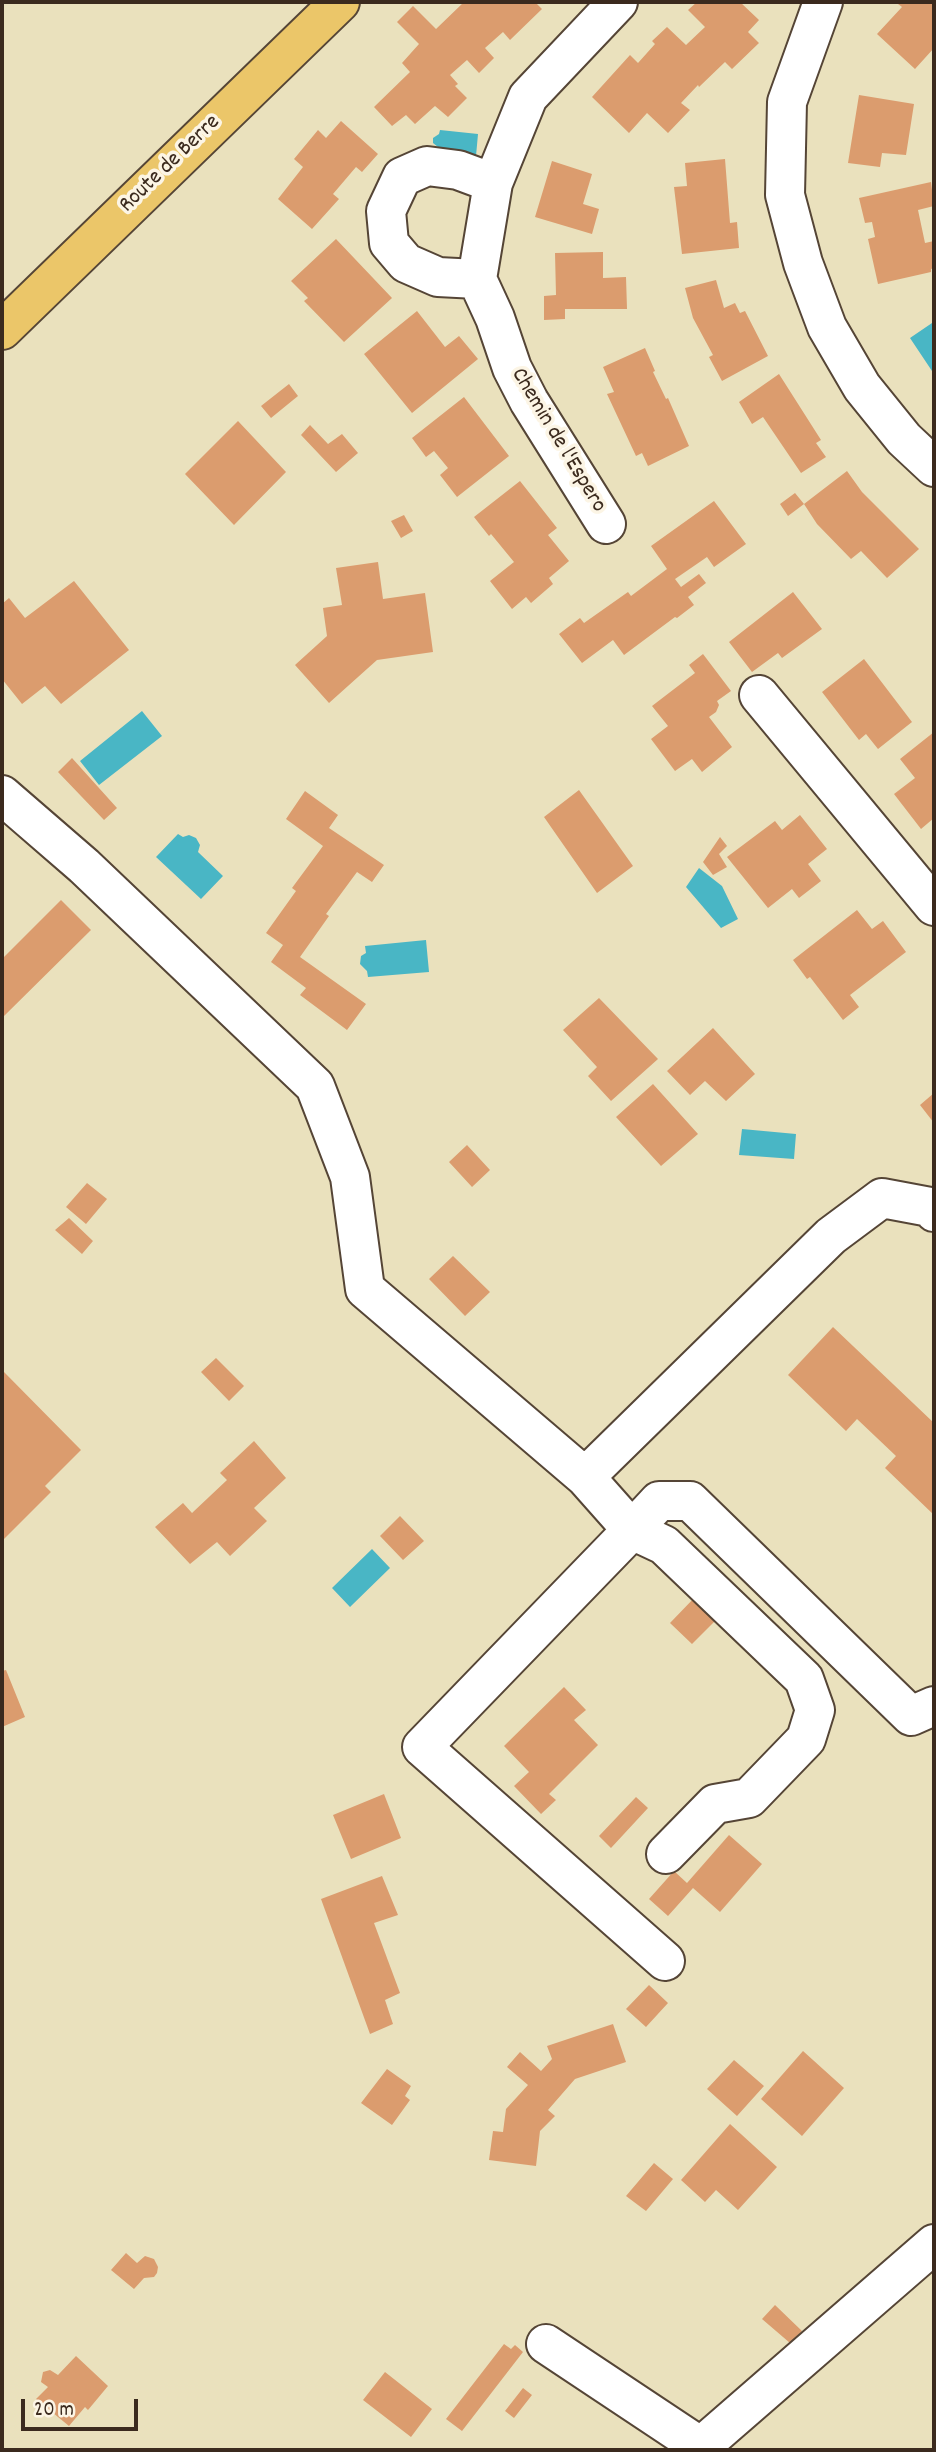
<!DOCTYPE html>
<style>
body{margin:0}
#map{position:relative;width:936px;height:2452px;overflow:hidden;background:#eae1bd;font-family:Dekko,sans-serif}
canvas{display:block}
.frame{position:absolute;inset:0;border:4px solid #3b2a1e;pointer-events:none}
.scale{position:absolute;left:21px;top:2399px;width:117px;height:32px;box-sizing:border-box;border:4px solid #3b2a1e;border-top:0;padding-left:9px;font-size:21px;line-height:24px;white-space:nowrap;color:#3b2a1e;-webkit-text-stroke:5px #fcf5e5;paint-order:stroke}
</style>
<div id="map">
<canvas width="936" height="2452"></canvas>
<div class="frame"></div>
<div class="scale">20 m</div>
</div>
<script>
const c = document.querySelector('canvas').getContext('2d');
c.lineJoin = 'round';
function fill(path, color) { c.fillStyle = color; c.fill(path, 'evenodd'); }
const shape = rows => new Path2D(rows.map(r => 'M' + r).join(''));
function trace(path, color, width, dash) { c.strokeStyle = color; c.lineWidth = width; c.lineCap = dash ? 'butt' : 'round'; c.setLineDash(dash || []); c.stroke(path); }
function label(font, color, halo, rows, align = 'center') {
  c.font = font + ' Dekko,sans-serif'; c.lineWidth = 7; c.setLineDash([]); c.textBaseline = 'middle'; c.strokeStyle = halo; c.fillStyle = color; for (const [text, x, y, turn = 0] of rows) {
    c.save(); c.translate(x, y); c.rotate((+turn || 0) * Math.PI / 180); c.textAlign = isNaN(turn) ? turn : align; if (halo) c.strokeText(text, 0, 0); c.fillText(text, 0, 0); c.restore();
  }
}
const water = shape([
 [440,130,478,134,476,156,437,151,438,147,433,143,433,138,439,134],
 [932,323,934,326,934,374,910,338],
 [142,711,162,736,99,785,80,761],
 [178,834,183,837,189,835,196,838,200,845,198,852,223,876,201,899,156,857],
 [699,868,722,886,738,919,721,928,686,887],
 [426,940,429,972,368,977,367,971,360,964,361,956,366,953,365,946],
 [742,1129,796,1134,794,1159,739,1155],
 [372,1549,390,1568,350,1607,332,1588]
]);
const building = shape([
 [464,2,535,2,542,9,510,40,503,32,485,48,494,58,479,73,467,60,450,75,458,84,455,86,467,98,448,117,435,106,415,124,406,115,392,126,374,107,410,72,402,63,419,44,397,22,413,6,436,29],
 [697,2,740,2,759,20,748,32,759,43,732,69,725,62,699,87,698,85,681,103,690,110,668,133,647,113,629,133,592,97,630,55,638,63,655,44,652,41,667,27,686,45,705,27,688,10],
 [900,2,934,2,934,48,915,69,877,34,902,7,898,4],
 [859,95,914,104,906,155,882,153,880,167,848,163],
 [341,121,378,154,362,172,356,167,333,194,339,199,312,229,278,199,303,167,294,159,318,130,326,138],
 [725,159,730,223,737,222,739,248,682,254,674,187,687,186,685,163],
 [552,161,592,174,583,204,599,209,592,234,535,217],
 [931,182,934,206,918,210,925,243,934,241,934,268,931,269,931,272,878,284,868,239,875,237,872,222,865,223,859,198],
 [336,239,392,298,344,342,304,301,308,298,291,281],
 [603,252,603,278,626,277,627,309,565,309,565,319,544,320,544,296,556,295,555,253],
 [716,280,724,308,735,303,740,313,745,311,768,356,722,381,709,357,713,355,693,318,685,288],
 [417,311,445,347,459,336,478,359,412,413,364,354],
 [645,348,655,371,653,372,666,399,668,398,689,446,648,466,642,453,636,456,607,394,614,392,603,367],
 [779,374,821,440,816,443,826,457,801,473,763,417,752,424,739,402],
 [289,384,298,396,271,418,261,406],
 [464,397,509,456,457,497,440,475,448,468,434,451,426,457,412,438],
 [238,421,286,472,234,525,185,474],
 [310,425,328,444,342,434,358,453,336,472,301,435],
 [847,471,862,492,919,549,887,578,861,551,851,559,817,524,804,504],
 [520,481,557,528,548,535,569,561,549,578,553,584,531,603,526,597,512,609,490,581,514,562,491,534,489,536,474,517],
 [795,493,804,504,788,516,780,504],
 [714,501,746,544,714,567,707,557,675,579,681,587,699,574,706,583,688,597,694,605,677,618,675,617,624,655,613,640,582,663,559,634,580,618,584,623,628,592,631,596,667,569,651,546],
 [404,515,413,531,401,538,391,521],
 [378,562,383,599,425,593,433,652,377,660,329,703,295,665,327,636,323,608,342,605,336,568],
 [74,581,129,650,61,704,45,686,22,704,2,679,2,604,9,598,25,618],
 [793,592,822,629,782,658,778,653,752,672,729,642],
 [703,654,731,691,717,701,719,705,716,712,709,717,732,747,702,772,692,759,675,771,651,739,668,726,652,706,695,673,689,665],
 [864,659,912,722,878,749,866,734,859,740,822,692],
 [934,732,934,818,921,829,894,794,915,778,900,759],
 [72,758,117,808,104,820,58,772],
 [579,790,633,866,597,893,544,817],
 [305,791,338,815,329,828,384,865,372,882,357,872,326,914,329,916,300,957,366,1004,347,1030,300,995,306,988,271,962,283,945,266,933,296,891,292,888,323,846,286,819],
 [800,815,827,849,808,864,821,881,799,898,792,889,768,908,727,857,775,821,782,830],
 [720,837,727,846,719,854,727,867,713,875,703,862],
 [61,900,91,930,2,1018,2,959],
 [857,910,872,929,883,921,906,952,850,995,859,1007,843,1020,810,977,807,979,793,960],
 [599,998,658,1059,611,1101,588,1076,597,1067,563,1030],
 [713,1028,755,1074,726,1101,705,1081,690,1095,667,1071],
 [653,1084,698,1134,661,1166,616,1117],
 [934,1093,934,1123,920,1105],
 [467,1145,490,1170,472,1187,449,1162],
 [87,1183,107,1199,86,1224,66,1207],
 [69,1218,93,1241,82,1254,55,1230],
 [453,1256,490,1292,465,1316,429,1279],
 [833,1327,934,1423,934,1515,885,1468,896,1456,857,1419,846,1431,788,1375],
 [216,1358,244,1386,229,1401,201,1372],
 [4,1372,81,1450,45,1486,51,1492,4,1539,2,1536,2,1374],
 [254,1441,286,1478,254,1508,267,1521,230,1556,217,1542,190,1564,155,1527,183,1503,192,1513,227,1480,220,1473],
 [400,1516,424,1541,403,1560,380,1536],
 [696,1596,718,1618,692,1644,670,1623],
 [6,1670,25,1717,2,1727,2,1671],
 [564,1687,586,1710,574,1720,598,1745,549,1794,556,1800,541,1814,514,1786,529,1772,504,1746],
 [384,1794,401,1838,351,1859,333,1815],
 [636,1797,648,1808,611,1848,599,1836],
 [729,1835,762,1864,720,1912,693,1888,668,1916,649,1899,674,1871,687,1883],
 [382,1876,398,1915,374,1923,400,1993,385,2000,393,2024,370,2034,321,1899],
 [649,1985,668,2003,646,2027,626,2009],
 [613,2024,626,2062,575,2079,548,2110,555,2116,540,2131,536,2166,489,2160,493,2131,503,2132,506,2109,528,2085,507,2067,520,2052,541,2071,552,2059,547,2046],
 [803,2051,844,2088,802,2136,761,2099],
 [734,2060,764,2086,737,2116,707,2089],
 [387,2069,411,2086,405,2096,410,2100,392,2125,361,2103],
 [730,2124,777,2167,738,2210,716,2190,705,2202,681,2180],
 [654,2163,673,2179,646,2211,626,2196],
 [126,2253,137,2263,145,2256,154,2259,158,2267,157,2273,154,2277,144,2278,134,2289,111,2270],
 [775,2305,802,2331,790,2343,762,2319],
 [504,2344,511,2349,515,2345,523,2352,462,2431,446,2419],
 [76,2356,108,2386,88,2410,85,2407,69,2426,36,2399,48,2387,41,2382,43,2372,50,2370,58,2375],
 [385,2372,432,2409,411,2437,363,2400],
 [523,2388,532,2395,514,2418,505,2411]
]);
const minor = shape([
 [823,2,787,102,785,195,803,263,827,327,862,387,904,439,934,467],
 [477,279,438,277,406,263,389,243,386,211,402,177,427,166,458,170,493,183],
 [606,524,529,401,512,368,495,318,477,279,493,183,528,97,618,2],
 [759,695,934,906],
 [2,795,84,866,315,1086,350,1177,365,1289,585,1477,632,1530,422,1747,665,1961],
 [585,1477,831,1236,882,1198,930,1207,934,1212],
 [666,1854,715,1804,749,1798,806,1739,815,1710,804,1679,664,1545,632,1530,659,1501,690,1501,911,1716,934,1706],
 [546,2344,701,2447],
 [697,2450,934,2244]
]);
const major = shape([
 [2,330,340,2]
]);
const streetNames = [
 ["Route de Berre",171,165,-44],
 ["Chemin de l'Espero",557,441,59]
];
fill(water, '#49b6c5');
fill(building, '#db9c6e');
trace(minor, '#554536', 42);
trace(major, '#554536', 42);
trace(minor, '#fff', 38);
trace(major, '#ebc669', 38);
label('23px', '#3b2a1e', '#fcf5e5', streetNames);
</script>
